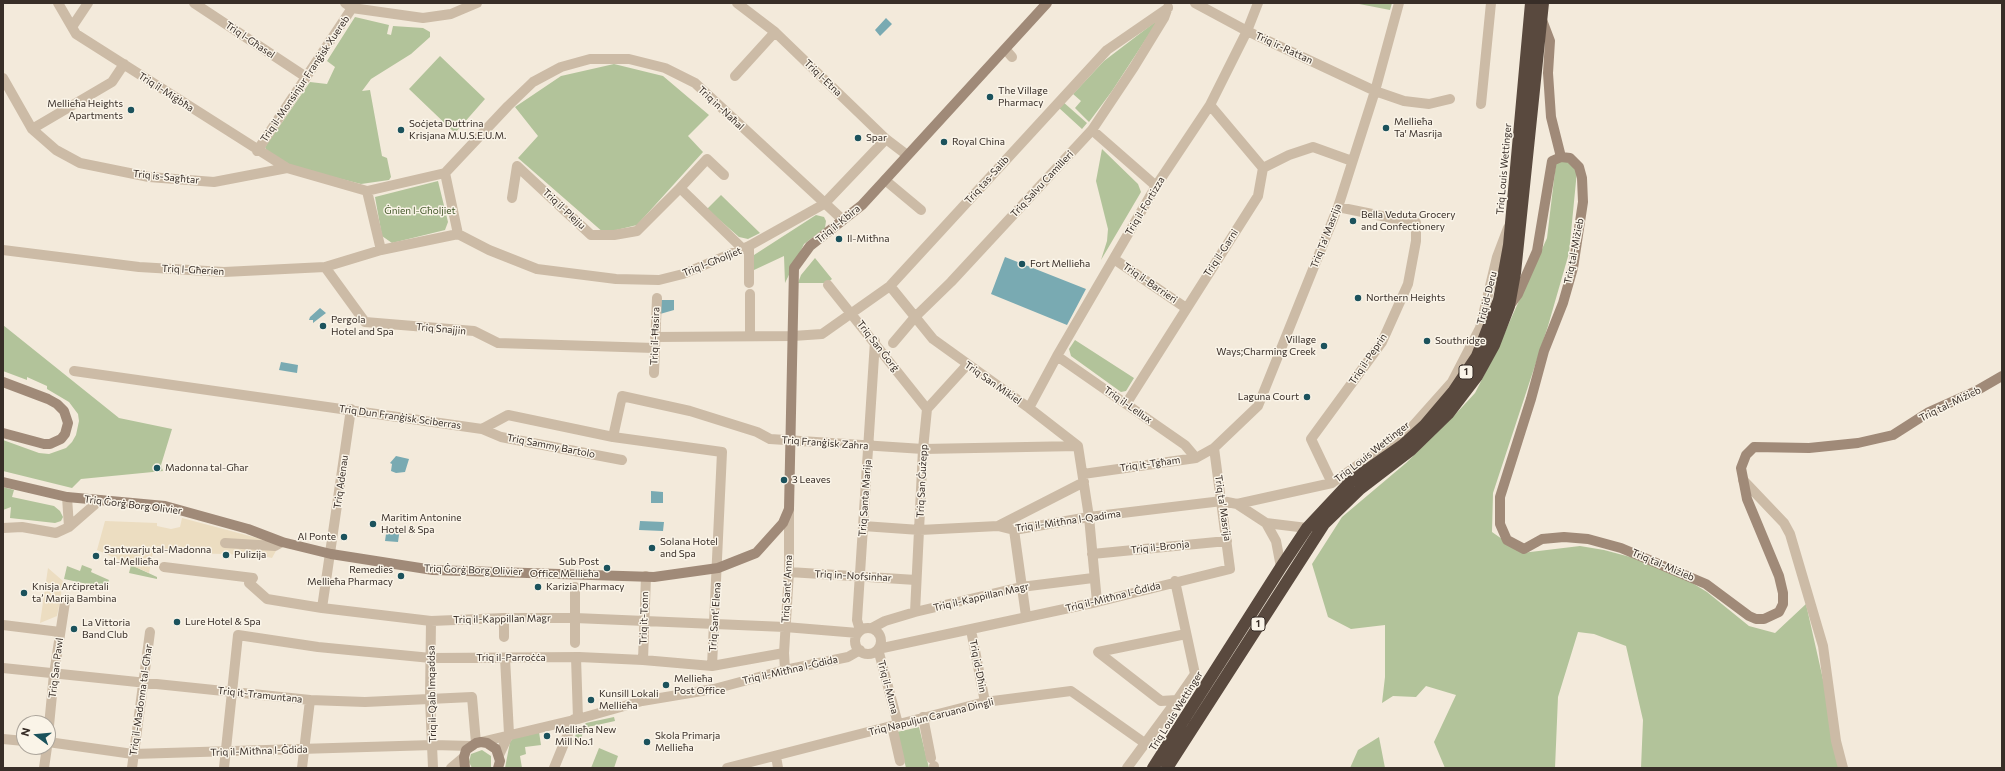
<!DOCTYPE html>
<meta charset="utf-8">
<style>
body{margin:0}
#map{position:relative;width:2005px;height:771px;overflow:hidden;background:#f3eadb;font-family:Commissioner,sans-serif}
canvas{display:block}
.frame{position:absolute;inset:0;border:4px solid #382e28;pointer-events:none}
.north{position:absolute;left:16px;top:715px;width:40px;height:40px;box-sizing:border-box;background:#faf4e8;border:1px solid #aca59b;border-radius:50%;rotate:286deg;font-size:11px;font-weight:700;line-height:16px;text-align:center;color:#382e28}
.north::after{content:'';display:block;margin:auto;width:14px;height:18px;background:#1b525c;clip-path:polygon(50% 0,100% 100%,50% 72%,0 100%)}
</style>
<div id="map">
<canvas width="2005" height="771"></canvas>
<div class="frame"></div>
<div class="north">N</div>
</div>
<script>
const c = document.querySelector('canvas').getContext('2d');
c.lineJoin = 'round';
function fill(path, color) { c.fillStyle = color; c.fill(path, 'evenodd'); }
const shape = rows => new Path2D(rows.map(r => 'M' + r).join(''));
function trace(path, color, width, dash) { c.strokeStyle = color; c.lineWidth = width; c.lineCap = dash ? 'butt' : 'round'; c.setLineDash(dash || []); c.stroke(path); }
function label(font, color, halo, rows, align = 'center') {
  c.font = font + ' Commissioner,sans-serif'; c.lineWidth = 3; c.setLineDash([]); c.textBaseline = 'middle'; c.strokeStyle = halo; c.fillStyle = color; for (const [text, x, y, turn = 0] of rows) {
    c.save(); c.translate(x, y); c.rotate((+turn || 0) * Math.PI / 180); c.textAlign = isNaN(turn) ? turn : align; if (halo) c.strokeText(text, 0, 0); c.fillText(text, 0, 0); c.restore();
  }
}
const green = shape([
 [1354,3,1392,3,1390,10],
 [355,17,389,25,387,34,391,35,393,26,423,28,430,32,430,37,411,54,371,79,362,91,370,90,382,156,387,158,391,177,389,180,361,184,290,166,267,152,265,147,310,82,327,84,335,67,327,61],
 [1159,19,1112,91,1089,122,1075,108,1081,101,1073,94,1104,61],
 [440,56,485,99,455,133,409,89],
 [614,64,663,76,709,115,688,136,703,152,637,225,604,233,518,158,538,136,515,107,561,76],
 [1062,101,1087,123,1082,129,1058,107],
 [1102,149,1138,184,1141,192,1101,260,1107,241,1108,229,1096,181],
 [1567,159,1577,171,1569,253,1548,326,1493,493,1492,532,1522,553,1580,546,1604,550,1664,566,1707,592,1749,626,1775,633,1806,604,1843,768,1641,768,1643,720,1626,646,1594,634,1578,632,1558,697,1555,768,1445,768,1434,742,1456,695,1426,686,1416,697,1393,696,1382,703,1385,677,1385,625,1351,629,1328,617,1312,564,1342,517,1406,463,1452,418,1475,393,1497,350,1547,238,1556,163],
 [438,181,448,222,445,230,392,243,382,236,375,197],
 [721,195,760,233,748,239,739,237,707,209],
 [816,215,824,217,826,221,825,228,804,244,785,283,784,256,754,270,754,255],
 [815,258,832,279,827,283,798,283,801,275],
 [3,325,119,418,172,429,161,465,163,471,81,479,72,488,3,471,3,440,39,453,49,454,66,448,72,442,76,435,79,421,78,414,69,402,47,389,47,386,27,377,27,380,3,371],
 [1075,340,1134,378,1126,391,1121,392,1071,356,1069,349],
 [3,487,14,490,12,497,54,506,60,511,63,517,61,521,55,523,10,518,11,507,3,510],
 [82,565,92,569,91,572,109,580,106,588,64,579,67,566,80,571],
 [131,565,157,577,157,579,129,573],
 [614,717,615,721,588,727,583,733,579,744,573,742,577,731,586,723],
 [919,727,929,768,906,768,897,732],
 [539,732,541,745,525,747,526,754,520,756,522,768,505,768,510,742,514,737],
 [1379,737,1385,768,1350,768,1358,750],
 [599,748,618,756,614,768,591,768],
 [482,750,491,756,491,767,472,768,469,762,471,754]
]);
const plaza = shape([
 [182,518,261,539,277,549,272,558,258,555,153,552,149,573,97,550,105,521,157,523,157,526,171,529,180,527],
 [48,568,63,581,60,601,57,616,40,623]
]);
const water = shape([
 [886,18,892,24,880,36,875,30],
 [1005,257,1086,289,1067,325,991,294],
 [661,300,674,300,674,310,660,314],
 [320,308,326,313,313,323,313,320,309,320,310,317],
 [281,362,298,365,297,373,279,370],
 [396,456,409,459,405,472,396,473,391,471,392,464,390,463],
 [651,491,663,492,663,503,651,503],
 [640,521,664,522,663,531,639,530],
 [387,527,400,528,398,542,385,541]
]);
const street = shape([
 [58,3,76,34,287,168],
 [194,3,306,77],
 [345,3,352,8,423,18,451,14,477,3],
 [737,3,775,32,886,139,907,155],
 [1195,3,1247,31,1375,91,1404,101,1429,104,1450,99],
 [72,27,88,3],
 [1006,50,1012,57],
 [735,76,775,32],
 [3,78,32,129,56,150,80,163,149,177,214,182,287,168,367,191,445,173],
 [1481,104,1491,3],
 [32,129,112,82,124,64],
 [1092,130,1156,186],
 [257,151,352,8],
 [1263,168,1289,155,1313,147,1352,161],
 [445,173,508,106,533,82,561,67,590,59,629,59,665,68,695,83,843,220],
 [445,173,458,234],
 [885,180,921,210],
 [680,188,707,159,724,175],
 [367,191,381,250],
 [512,198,517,166,591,235,614,235,637,231,680,188,743,249],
 [458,234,489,250,537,269,616,279,659,280,683,274,749,246,824,204,886,139],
 [749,246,749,283],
 [3,250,139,267,224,272,325,267,381,250,458,234],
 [1114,259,1186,308],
 [325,267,365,322,474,331,498,343,654,348],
 [828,285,927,409],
 [890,286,933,339,1029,408,1078,446,1089,517,1097,602],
 [750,294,750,336],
 [655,337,793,336,822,334,890,286,1107,50,1168,8],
 [893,343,915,317,951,282,1092,130,1134,67,1164,18,1168,7],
 [1057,356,1185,445,1196,458],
 [74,371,482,429,508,415,613,437,722,452,712,666],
 [654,373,657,298],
 [1126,404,1258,196,1263,168,1210,105],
 [1029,408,1057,356,1156,186,1210,105,1247,31,1258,3],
 [482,429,501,437,622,460],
 [613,437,622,396,690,411,757,432,770,439,923,449,1078,446],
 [1083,474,1196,458,1214,448,1258,406,1338,207,1375,91,1399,3],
 [1743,480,1784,523,1790,534,1823,646,1836,741,1843,768],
 [1332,483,1311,439,1382,342,1408,284,1416,241,1416,223,1338,207],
 [67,497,69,527],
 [1237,504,1332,483,1411,428,1452,382,1480,328,1497,257,1508,228],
 [1266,523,1307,528],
 [863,526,920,530,998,526,1014,530,1089,517,1222,501,1237,504,1266,523,1276,541,1281,567],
 [998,526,1084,482],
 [3,528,22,527,56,533,69,527,100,500],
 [1014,530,1026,616],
 [225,543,275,546,282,542],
 [1092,554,1227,541],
 [164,567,253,578,249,583,267,599,322,608,431,621,504,618,575,618,785,627,858,633],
 [789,572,916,580],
 [1175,581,1195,674,1177,700,1161,701,1098,652,1186,634],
 [575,587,575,643],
 [322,608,351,409],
 [915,612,923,449,927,409,967,365],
 [504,618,504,637],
 [431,621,430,699,433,768],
 [3,625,60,632],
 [872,628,885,621,915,612,1021,587,1093,578],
 '855 641a13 13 0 1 1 26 0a13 13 0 1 1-26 0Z',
 [860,630,857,620,875,341],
 [971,630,985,702],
 [238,635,318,647,431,658,579,657,643,660,712,666,784,653],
 [576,657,578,719],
 [643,660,646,576],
 [3,668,310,700,365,702,472,697,476,743],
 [785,670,784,653,789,572,789,509],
 [923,717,931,758],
 [898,724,878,649,1097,602,1230,569,1214,448],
 [892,726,900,761],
 [48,736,54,674,65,602],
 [3,739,24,741],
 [48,742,133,754,433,745,472,746],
 [481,742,578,719,642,701,714,689,785,670,848,657,860,650],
 [499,755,509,734,505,658],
 [776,756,778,768],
 [934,766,934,768],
 [44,768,47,747],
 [132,768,150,632],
 [224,768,238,635],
 [302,768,310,700],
 [451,768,464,757],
 [554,768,574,719],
 [727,768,985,702,1071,691,1146,744],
 [1127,768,1177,700]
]);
const secondary = shape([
 [1542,20,1550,41,1548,73,1551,117,1561,157],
 [1510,305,1518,294,1537,251,1552,161,1561,157,1570,158,1579,167,1582,178,1583,202,1573,268,1563,303,1544,351,1531,399,1500,497,1500,524,1507,540,1524,549,1542,539,1564,537,1588,539,1621,548,1706,584,1749,616,1756,619,1764,619,1779,612,1783,604,1783,593,1779,576,1747,499,1741,468,1746,455,1754,447,1809,448,1858,443,1893,435,1929,412,1976,391,2002,376],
 [3,382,48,399,57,404,64,411,68,423,65,434,61,439,50,444,44,444,3,433],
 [3,482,67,497,165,506,248,529,282,542,331,554,433,570,654,577,718,568,756,553,783,523,789,509,794,268,810,246,862,205,885,180,1047,3],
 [465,768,464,757,466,750,476,743,481,742,487,743,496,749,500,761,498,768]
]);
const highway = shape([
 [1153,768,1281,567,1307,528,1351,481,1403,445,1425,425,1453,392,1477,356,1499,300,1509,245,1531,3],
 [1167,768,1324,524,1360,489,1411,450,1448,414,1477,376,1494,345,1509,306,1515,273,1543,3]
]);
const markers = [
 [990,97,4,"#1b525c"],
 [131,110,4,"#1b525c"],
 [1386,128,4,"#1b525c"],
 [401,130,4,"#1b525c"],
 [858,138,4,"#1b525c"],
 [944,142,4,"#1b525c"],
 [1353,221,4,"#1b525c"],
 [839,239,4,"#1b525c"],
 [1022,264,4,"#1b525c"],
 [1358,298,4,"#1b525c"],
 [323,326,4,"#1b525c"],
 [1427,341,4,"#1b525c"],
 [1324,346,4,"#1b525c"],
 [1307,397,4,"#1b525c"],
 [157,468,4,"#1b525c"],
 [784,480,4,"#1b525c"],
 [373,524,4,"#1b525c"],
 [344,537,4,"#1b525c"],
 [652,548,4,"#1b525c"],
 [226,555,4,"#1b525c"],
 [96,556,4,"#1b525c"],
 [607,568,4,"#1b525c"],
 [401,576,4,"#1b525c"],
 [538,587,4,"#1b525c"],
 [24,593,4,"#1b525c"],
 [177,622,4,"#1b525c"],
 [74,629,4,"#1b525c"],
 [666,685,4,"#1b525c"],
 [591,700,4,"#1b525c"],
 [547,736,4,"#1b525c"],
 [647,742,4,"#1b525c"]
];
const shields = [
 [1466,372,14],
 [1258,624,14]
];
const shieldNames = [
 ["1",1466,372],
 ["1",1258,624]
];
const streetNames = [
 ["Triq l-Għasel",250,40,34],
 ["Triq ir-Rattan",1284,48,25],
 ["Triq l-Etna",823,78,44],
 ["Triq il-Monsinjur Franġisk Xuereb",305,79,-56],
 ["Triq il-Miġbħa",166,92,33],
 ["Triq in-Naħal",721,108,43],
 ["Triq Louis Wettinger",1504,169,-85],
 ["Triq is-Sagħtar",166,177,6],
 ["Triq tas-Salib",987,180,-48],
 ["Triq Salvu Camilleri",1042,184,-47],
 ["Triq il-Fortizza",1145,206,-59],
 ["Triq il-Plejju",564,209,43],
 ["Triq il-Kbira",838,224,-39],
 ["Triq Ta' Masrija",1326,236,-69],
 ["Triq tal-Miżieb",1574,251,-79],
 ["Triq il-Garni",1221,253,-57],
 ["Triq l-Għoljiet",712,262,-22],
 ["Triq l-Għerien",193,270,3],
 ["Triq il-Barrieri",1150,283,34],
 ["Triq id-Deru",1487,298,-76],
 ["Triq Snajjin",441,329,5],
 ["Triq il-Ħasira",655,336,-88],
 ["Triq San Ġorġ",878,346,52],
 ["Triq il-Peprin",1368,359,-56],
 ["Triq San Mikiel",993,383,35],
 ["Triq tal-Miżieb",1950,404,-26],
 ["Triq il-Lellux",1128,405,35],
 ["Triq Dun Franġisk Sciberras",400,417,8],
 ["Triq Franġisk Zahra",825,443,4],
 ["Triq Sammy Bartolo",551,446,11],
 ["Triq Louis Wettinger",1372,452,-38],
 ["Triq it-Tgħam",1150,464,-8],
 ["Triq San Ġużepp",922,481,-87],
 ["Triq Adenau",341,482,-82],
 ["Triq Santa Marija",865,498,-86],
 ["Triq Ġorġ Borg Olivier",133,505,7],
 ["Triq ta' Masrija",1223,508,82],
 ["Triq il-Mitħna l-Qadima",1068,521,-8],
 ["Triq il-Bronja",1160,547,-6],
 ["Triq tal-Miżieb",1663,565,23],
 ["Triq Ġorġ Borg Olivier",473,570,2],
 ["Triq in-Nofsinhar",853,576,3],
 ["Triq Sant' Anna",787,589,-87],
 ["Triq il-Kappillan Magr",981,597,-13],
 ["Triq il-Mitħna l-Ġdida",1113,597,-14],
 ["Triq Sant' Elena",715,617,-86],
 ["Triq it-Tonn",644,618,-88],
 ["Triq il-Kappillan Magr",502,619,-1],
 ["Triq il-Parroċċa",511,658],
 ["Triq id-Dħin",978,666,79],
 ["Triq San Pawl",56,668,-83],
 ["Triq il-Mitħna l-Ġdida",790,670,-13],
 ["Triq il-Muna",888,687,75],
 ["Triq il-Qalb Imqaddsa",432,694,-91],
 ["Triq it-Tramuntana",260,695,6],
 ["Triq il-Madonna tal-Għar",141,700,-82],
 ["Triq Louis Wettinger",1176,711,-58],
 ["Triq Napuljun Caruana Dingli",931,717,-14],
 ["Triq il-Mitħna l-Ġdida",259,751,-2]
];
const poiNames = [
 ["The Village",998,91],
 ["Pharmacy",998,103],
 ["Mellieħa Heights",123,104,"right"],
 ["Apartments",123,116,"right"],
 ["Mellieħa",1394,122],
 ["Ta' Masrija",1394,134],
 ["Soċjeta Duttrina",409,124],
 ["Krisjana M.U.S.E.U.M.",409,136],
 ["Spar",866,138],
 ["Royal China",952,142],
 ["Bella Veduta Grocery",1361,215],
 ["and Confectionery",1361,227],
 ["Il-Mitħna",847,239],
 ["Fort Mellieħa",1030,264],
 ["Northern Heights",1366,298],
 ["Pergola",331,320],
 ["Hotel and Spa",331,332],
 ["Village",1316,340,"right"],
 ["Ways;Charming Creek",1316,352,"right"],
 ["Southridge",1435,341],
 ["Laguna Court",1299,397,"right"],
 ["Madonna tal-Għar",165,468],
 ["3 Leaves",792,480],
 ["Maritim Antonine",381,518],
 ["Hotel & Spa",381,530],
 ["Al Ponte",336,537,"right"],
 ["Solana Hotel",660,542],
 ["and Spa",660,554],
 ["Santwarju tal-Madonna",104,550],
 ["tal-Mellieħa",104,562],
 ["Pulizija",234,555],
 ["Sub Post",599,562,"right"],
 ["Office Mellieħa",599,574,"right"],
 ["Remedies",393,570,"right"],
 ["Mellieħa Pharmacy",393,582,"right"],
 ["Knisja Arċipretali",32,587],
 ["ta’ Marija Bambina",32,599],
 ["Karizia Pharmacy",546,587],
 ["Lure Hotel & Spa",185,622],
 ["La Vittoria",82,623],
 ["Band Club",82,635],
 ["Mellieħa",674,679],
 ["Post Office",674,691],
 ["Kunsill Lokali",599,694],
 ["Mellieħa",599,706],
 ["Mellieħa New",555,730],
 ["Mill No.1",555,742],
 ["Skola Primarja",655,736],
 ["Mellieħa",655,748]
];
const parkNames = [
 ["Ġnien l-Għoljiet",420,211]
];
fill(green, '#b2c39a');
fill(plaza, '#ecddc1');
fill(water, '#79aab2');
trace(street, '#ccbba6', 10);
trace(secondary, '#a08a78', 10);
trace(highway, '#59493e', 12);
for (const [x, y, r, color] of markers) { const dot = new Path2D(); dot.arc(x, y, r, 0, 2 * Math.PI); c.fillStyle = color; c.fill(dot); trace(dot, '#faf4e8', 1.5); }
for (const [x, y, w] of shields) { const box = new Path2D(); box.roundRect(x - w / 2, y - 7, w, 14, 3); c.fillStyle = '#faf4e8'; c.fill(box); trace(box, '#382e28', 1); }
label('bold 9px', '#382e28', null, shieldNames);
label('10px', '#382e28', '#faf4e8', streetNames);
label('10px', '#382e28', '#faf4e8', poiNames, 'left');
label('10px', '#43572a', '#faf4e8', parkNames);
</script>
